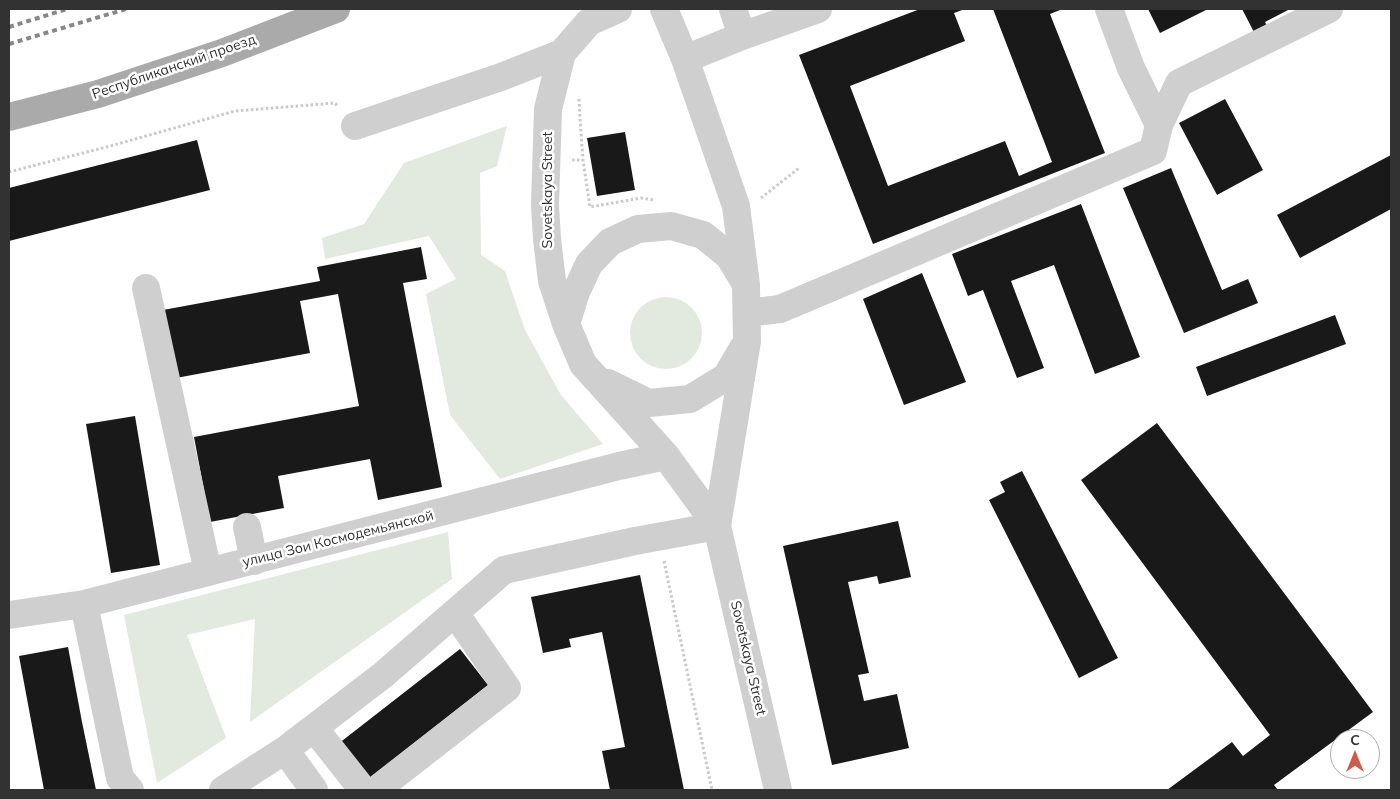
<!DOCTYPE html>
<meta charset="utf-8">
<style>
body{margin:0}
#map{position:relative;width:1400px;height:799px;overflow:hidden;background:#fff;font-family:Mulish,sans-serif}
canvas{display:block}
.frame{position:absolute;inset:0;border:10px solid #323232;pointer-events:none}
.north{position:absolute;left:1330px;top:729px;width:50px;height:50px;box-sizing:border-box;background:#fff;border:1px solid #adadad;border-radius:50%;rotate:0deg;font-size:14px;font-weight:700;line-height:20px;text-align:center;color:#323232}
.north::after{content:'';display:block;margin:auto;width:18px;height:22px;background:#d15b4b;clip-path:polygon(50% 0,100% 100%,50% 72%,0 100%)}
</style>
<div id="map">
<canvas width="1400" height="799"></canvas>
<div class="frame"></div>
<div class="north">С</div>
</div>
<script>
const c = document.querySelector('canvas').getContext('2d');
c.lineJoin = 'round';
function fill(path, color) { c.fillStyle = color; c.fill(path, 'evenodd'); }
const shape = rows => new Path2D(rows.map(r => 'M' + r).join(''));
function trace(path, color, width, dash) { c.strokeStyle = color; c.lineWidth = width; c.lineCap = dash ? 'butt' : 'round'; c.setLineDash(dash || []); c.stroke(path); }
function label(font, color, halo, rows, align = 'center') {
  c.font = font + ' Mulish,sans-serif'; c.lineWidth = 5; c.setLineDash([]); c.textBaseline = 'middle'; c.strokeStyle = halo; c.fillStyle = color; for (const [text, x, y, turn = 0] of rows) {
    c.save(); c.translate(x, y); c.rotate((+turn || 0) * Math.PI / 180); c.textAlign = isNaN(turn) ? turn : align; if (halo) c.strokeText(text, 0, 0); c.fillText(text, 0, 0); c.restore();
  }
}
const green = shape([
 [507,126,497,166,480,173,481,255,505,271,525,330,561,395,603,444,500,479,450,415,426,294,456,279,429,236,325,259,322,238,364,224,404,163],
 '630 333a36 36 0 1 1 72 0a36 36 0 1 1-72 0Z',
 [448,532,452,579,250,722,255,619,187,635,226,738,157,783,124,615]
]);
const building = shape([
 [920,9,965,9,954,13,965,41,850,86,888,186,1005,141,1019,176,1052,162,993,9,1059,9,1060,10,1050,14,1105,153,873,244,799,55],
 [1148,9,1208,9,1160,33],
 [1242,9,1290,9,1265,22,1268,28,1255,34],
 [1225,99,1263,170,1217,195,1179,123],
 [625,132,635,190,597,196,587,138],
 [197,140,210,190,9,241,9,188],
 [1391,155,1391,209,1300,258,1277,215],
 [1171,168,1222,290,1248,279,1258,303,1184,333,1123,188],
 [1081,204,1140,357,1095,374,1054,265,1011,281,1044,368,1017,378,983,290,968,296,952,254],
 [421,247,427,279,403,283,442,487,378,500,370,459,278,476,284,508,210,522,194,437,359,406,338,294,300,301,310,353,176,378,163,310,320,281,317,267],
 [922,273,966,382,904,405,863,299],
 [1335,315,1346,344,1207,396,1196,367],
 [135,416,160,565,111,573,86,424],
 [1157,423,1373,712,1274,785,1278,790,1167,790,1232,742,1243,756,1270,735,1081,480],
 [1022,471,1118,658,1079,678,989,500,1005,492,1000,482],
 [898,521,911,577,879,584,877,576,848,582,869,673,858,675,864,701,897,694,909,748,832,765,783,546],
 [640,575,684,790,610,790,602,751,625,747,602,632,569,639,571,647,543,653,531,597],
 [68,647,82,722,96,790,44,790,19,656],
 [460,649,488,685,367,780,338,744]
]);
const path = shape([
 [579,99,580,119,583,160,590,207,641,198,654,200],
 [572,160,583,160],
 [9,172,114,145,235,111,335,103,338,107],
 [761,198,799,168],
 [664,561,712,790]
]);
const minor = shape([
 [618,9,589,22,562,53,548,109,545,205,547,239,552,281,566,324,583,364,666,456,717,526],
 [664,9,685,59,736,206,746,285,747,341,717,526,778,790],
 [733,9,742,36],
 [1109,9,1131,68,1159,125],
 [685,59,742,36,818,9],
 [355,126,501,77,562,53],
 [146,288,208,572],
 [747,313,780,309,799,301,1153,151,1159,125,1179,83,1329,9],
 [566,324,576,292,589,264,610,242,638,229,671,226,703,235,729,256,744,281],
 [608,383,649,403,690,399,726,377,743,348],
 [247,527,254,561],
 [84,604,120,778,130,790],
 [9,615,84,604,619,466,666,456],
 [314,728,363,790],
 [285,750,314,790],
 [223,790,285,750,383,675,504,570,635,541,717,526],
 [376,790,507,688,455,613]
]);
const major = shape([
 [9,117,98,94,222,53,336,9]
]);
const rail = shape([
 [9,27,67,9],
 [9,44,126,9]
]);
const streetNames = [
 ["Республиканский проезд",174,67,-19],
 ["Sovetskaya Street",548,190,-90],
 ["улица Зои Космодемьянской",338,539,-14],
 ["Sovetskaya Street",748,658,77]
];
fill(green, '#e2e9df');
fill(building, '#191919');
trace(path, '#c9c9c9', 3, [2.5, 2.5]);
trace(minor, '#cfcfcf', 28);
trace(major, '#aaa', 28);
trace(rail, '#878787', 4, [5, 4]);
label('14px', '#323232', '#fff', streetNames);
</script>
